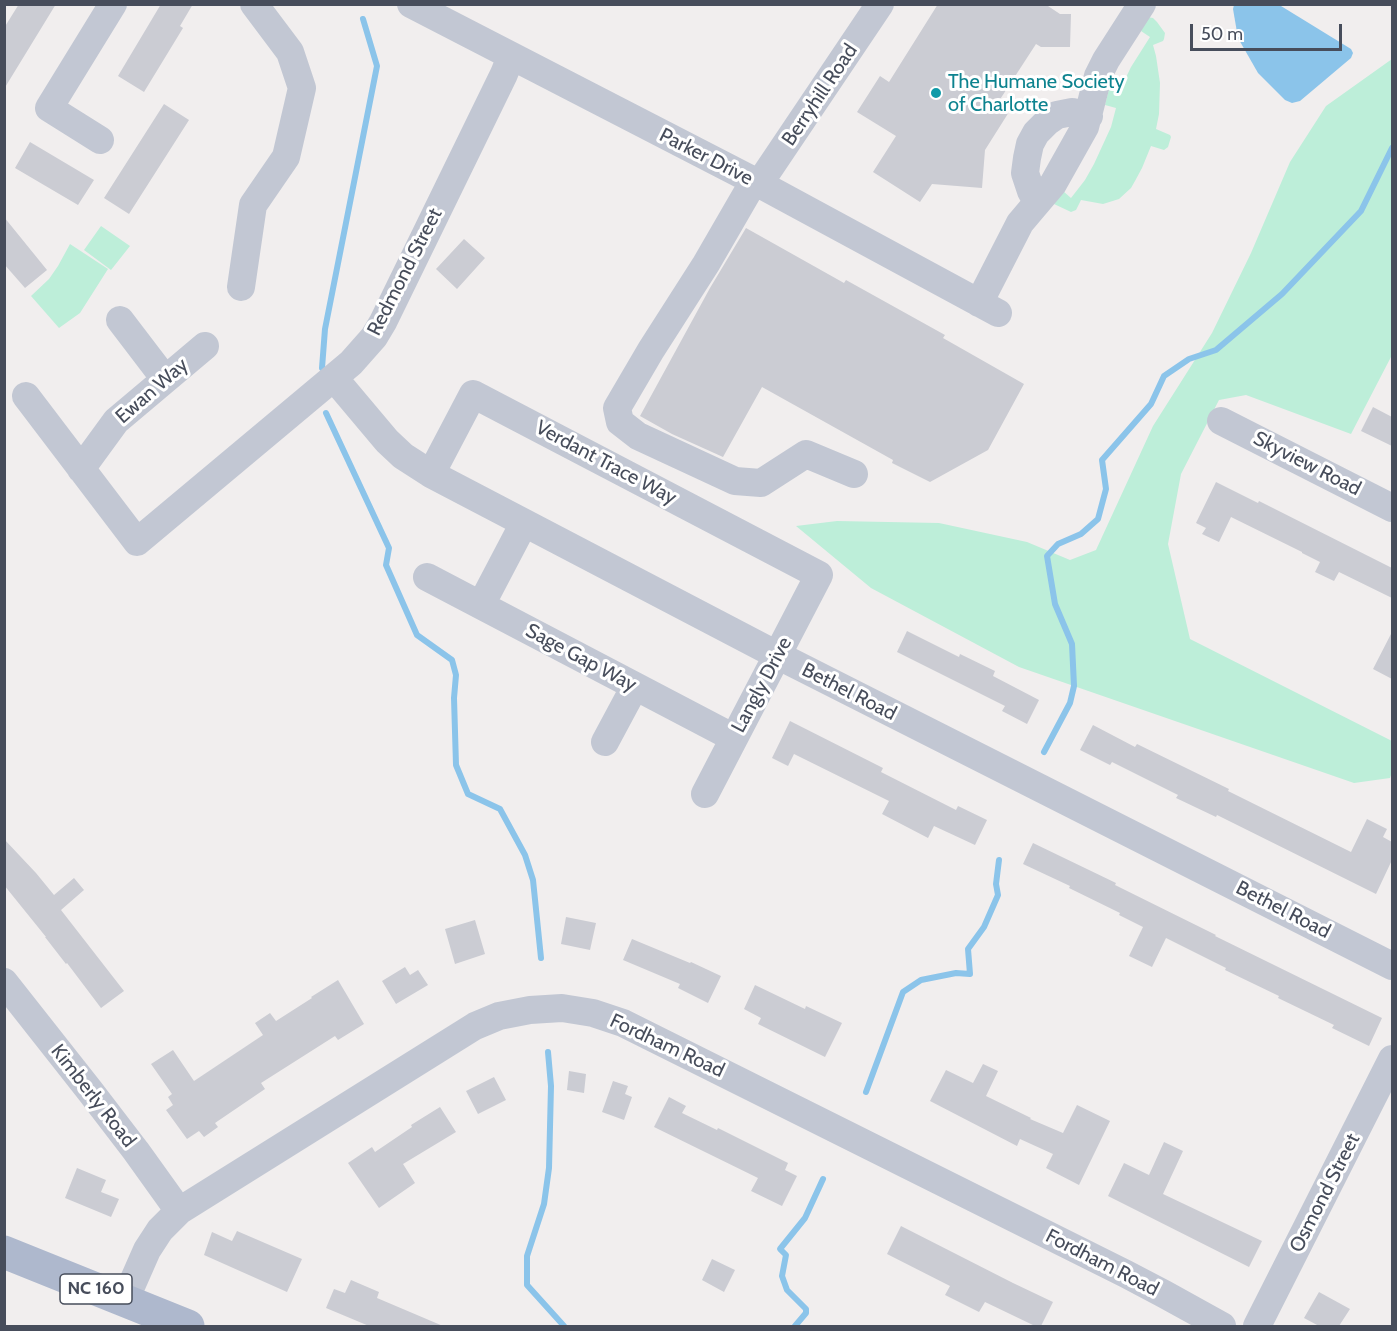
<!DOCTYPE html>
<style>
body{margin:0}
#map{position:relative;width:1397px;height:1331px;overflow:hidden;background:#f1eeee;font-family:Cabin,sans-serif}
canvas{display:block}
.frame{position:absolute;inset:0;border:6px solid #474d5b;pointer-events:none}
.scale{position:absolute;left:1190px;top:24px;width:152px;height:27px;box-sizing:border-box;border:3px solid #474d5b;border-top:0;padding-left:8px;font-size:18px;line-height:21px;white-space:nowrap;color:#474d5b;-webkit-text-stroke:4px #fff;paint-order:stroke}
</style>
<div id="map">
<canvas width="1397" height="1331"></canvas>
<div class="frame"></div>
<div class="scale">50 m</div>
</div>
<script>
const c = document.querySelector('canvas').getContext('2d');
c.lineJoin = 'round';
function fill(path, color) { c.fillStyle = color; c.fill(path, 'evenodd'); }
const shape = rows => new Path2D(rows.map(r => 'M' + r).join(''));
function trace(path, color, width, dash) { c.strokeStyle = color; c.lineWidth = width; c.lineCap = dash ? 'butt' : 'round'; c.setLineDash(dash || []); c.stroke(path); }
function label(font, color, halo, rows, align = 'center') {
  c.font = font + ' Cabin,sans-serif'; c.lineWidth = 6; c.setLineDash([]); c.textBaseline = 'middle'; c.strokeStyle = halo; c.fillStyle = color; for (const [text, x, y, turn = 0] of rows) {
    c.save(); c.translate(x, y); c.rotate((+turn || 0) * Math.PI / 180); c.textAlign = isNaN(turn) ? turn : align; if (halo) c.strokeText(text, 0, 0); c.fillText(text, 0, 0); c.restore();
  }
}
const green = shape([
 [1147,17,1153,18,1157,22,1165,33,1164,39,1163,41,1153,45,1156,56,1160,83,1159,114,1156,129,1170,135,1171,137,1168,147,1164,150,1151,146,1142,168,1135,181,1131,188,1119,199,1103,204,1081,200,1076,210,1071,212,1054,204,1063,191,1071,198,1085,180,1094,164,1111,127,1116,108,1105,105,1109,89,1119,92,1131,67,1150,37,1141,31],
 [1392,59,1392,355,1351,434,1246,395,1219,400,1181,474,1168,544,1190,639,1392,741,1392,772,1390,778,1354,783,1019,667,871,588,796,526,837,521,939,523,1027,542,1070,560,1096,550,1153,426,1212,333,1251,253,1290,162,1326,106],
 [101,226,130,246,111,270,84,250],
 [70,244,108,269,80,313,59,328,31,296,49,279,58,266]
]);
const water = shape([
 [1275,5,1281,6,1351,49,1353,53,1351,58,1300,101,1292,103,1285,100,1258,73,1238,38,1233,9,1234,5]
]);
const stream = shape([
 [322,368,325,329,377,66,363,19],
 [326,413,389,548,386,565,417,635,452,660,456,675,454,698,456,765,468,794,500,809,525,855,533,880,541,958],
 [1044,752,1070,703,1074,686,1072,644,1055,604,1047,556,1058,544,1081,534,1098,519,1106,489,1102,460,1151,404,1164,376,1189,359,1216,350,1282,294,1361,211,1392,148],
 [548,1052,551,1086,549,1168,544,1204,527,1256,527,1285,564,1326],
 [866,1092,903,992,921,980,956,973,970,974,968,949,984,927,998,895,996,884,999,860],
 [795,1326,806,1313,806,1309,787,1290,782,1276,786,1255,780,1249,805,1218,823,1179]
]);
const building = shape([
 [19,4,56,4,4,89,4,28],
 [161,4,193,4,180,26,183,28,144,92,118,76],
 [938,4,1045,4,1060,14,1071,14,1070,47,1041,47,1036,44,997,104,1009,112,985,150,982,188,932,184,920,202,873,172,896,136,857,112,880,76,889,82],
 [164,104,189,120,129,214,104,198],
 [30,142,94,180,78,205,15,168],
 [4,217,47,270,25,288,4,264],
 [746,228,844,283,846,280,945,335,943,338,1024,384,988,450,930,482,892,463,893,460,762,387,723,457,672,434,640,416,710,288],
 [464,239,485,258,457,289,436,269],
 [1373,407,1392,417,1392,446,1361,431],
 [1216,482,1258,503,1259,501,1392,568,1392,598,1339,572,1334,581,1315,572,1320,562,1302,553,1302,552,1231,517,1219,542,1202,534,1206,528,1196,523],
 [907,631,959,657,960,654,995,671,993,676,1039,700,1027,724,1002,711,1005,706,897,652],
 [1392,632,1392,679,1373,669],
 [790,721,883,768,881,772,956,810,958,806,987,820,975,845,934,826,928,838,882,814,889,801,794,754,788,766,772,758],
 [1093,725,1135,747,1137,744,1229,789,1228,791,1351,852,1367,819,1387,829,1383,837,1392,842,1392,860,1376,894,1217,815,1216,817,1176,798,1178,795,1112,762,1110,765,1080,750],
 [4,839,36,873,54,895,74,878,84,890,61,910,124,991,101,1008,67,963,66,964,45,937,46,937,4,885],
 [1033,843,1116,883,1115,885,1216,935,1215,936,1382,1018,1369,1046,1332,1028,1334,1025,1278,998,1279,996,1225,970,1226,968,1166,938,1152,967,1129,956,1143,927,1119,915,1120,913,1069,888,1070,886,1023,864],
 [566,917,596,923,590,950,561,944],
 [475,920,485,954,455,964,445,929],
 [632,939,690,963,691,962,721,976,708,1003,678,988,680,984,623,960],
 [405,967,410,975,418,970,428,985,396,1004,382,981],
 [338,980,364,1024,338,1040,335,1036,261,1083,265,1089,215,1123,218,1127,204,1137,199,1131,187,1139,166,1110,173,1105,168,1097,172,1094,151,1064,173,1050,194,1081,263,1035,255,1023,270,1013,276,1021,312,998,311,997],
 [755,985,805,1009,806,1006,842,1023,825,1057,758,1024,761,1018,744,1009],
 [983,1064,998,1071,986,1096,1031,1118,1030,1119,1063,1133,1077,1105,1110,1121,1079,1185,1046,1168,1053,1154,1020,1139,1017,1146,930,1101,946,1070,973,1083],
 [569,1071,586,1074,584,1093,567,1090],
 [494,1077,506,1100,478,1114,466,1091],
 [613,1081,628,1086,625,1094,632,1097,624,1120,602,1112],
 [669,1097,686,1106,682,1113,717,1130,718,1128,788,1163,785,1170,797,1176,782,1206,751,1191,758,1178,654,1127],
 [440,1107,456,1132,403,1164,415,1183,379,1208,348,1163,372,1147,375,1152,412,1127,411,1125],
 [1164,1142,1183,1151,1163,1194,1262,1241,1249,1267,1108,1196,1124,1163,1149,1175],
 [77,1168,106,1180,101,1192,119,1199,111,1217,65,1198],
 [901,1226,1013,1283,1053,1302,1041,1326,1035,1326,985,1302,979,1312,945,1295,950,1286,887,1254],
 [237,1231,302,1259,287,1292,204,1255,212,1232,232,1241],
 [712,1259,735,1270,724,1292,702,1280],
 [351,1280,379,1292,377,1298,443,1326,369,1326,326,1308,334,1289,345,1293],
 [1319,1292,1350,1309,1339,1326,1319,1326,1304,1318]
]);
const minor = shape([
 [411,4,754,181,998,313],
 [100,140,49,108,113,4],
 [754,181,706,264,651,350,617,408,620,422,638,436,735,481,761,483,806,454,854,474],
 [759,184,880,4],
 [1037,202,1031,191,1025,173,1027,158,1030,144,1036,133,1047,122,1057,115,1072,112,1089,116],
 [241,287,253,205,286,157,302,88,290,52,254,4],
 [979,303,1020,223,1053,184,1085,127,1098,76,1106,60,1142,4],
 [120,320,165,379],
 [334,378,387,441,403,456,431,474,777,655,1392,966],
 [26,396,137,542,351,363,374,337,383,322,504,74,511,56],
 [1221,421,1392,508],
 [81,469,116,421,205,346],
 [431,474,473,394,819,575,705,794],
 [427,577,734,738],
 [481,605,524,523],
 [605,742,635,686],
 [4,982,90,1091,136,1151,179,1211],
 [125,1300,147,1250,160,1230,179,1211,475,1026,499,1016,530,1010,562,1008,593,1013,623,1023,1126,1274,1164,1294,1222,1326],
 [1257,1326,1392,1059]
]);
const major = shape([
 [4,1252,188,1326]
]);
const markers = [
 [936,93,6,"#0f9aa8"]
];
const shields = [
 [96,1289,72]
];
const shieldNames = [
 ["NC 160",96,1289]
];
const cultureNames = [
 ["The Humane Society",948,82],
 ["of Charlotte",948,105]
];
const streetNames = [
 ["Berryhill Road",820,95,-56],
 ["Parker Drive",706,157,27],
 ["Redmond Street",405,272,-63],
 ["Ewan Way",152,391,-41],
 ["Verdant Trace Way",606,463,28],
 ["Skyview Road",1307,464,27],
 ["Sage Gap Way",581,658,28],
 ["Langly Drive",762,685,-62],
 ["Bethel Road",849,692,27],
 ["Bethel Road",1283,910,27],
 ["Fordham Road",667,1046,25],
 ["Kimberly Road",93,1096,52],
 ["Osmond Street",1325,1193,-63],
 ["Fordham Road",1102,1263,27]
];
fill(green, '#bdeed9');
fill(water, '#8bc4ea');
trace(stream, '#8bc4ea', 6);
fill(building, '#cbccd3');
trace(minor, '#c2c7d3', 28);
trace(major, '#aeb8cd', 33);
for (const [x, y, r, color] of markers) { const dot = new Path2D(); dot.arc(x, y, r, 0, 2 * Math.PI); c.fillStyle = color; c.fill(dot); trace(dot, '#fff', 2); }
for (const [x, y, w] of shields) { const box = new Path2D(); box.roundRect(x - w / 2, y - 15, w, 30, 4.5); c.fillStyle = '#fff'; c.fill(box); trace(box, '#474d5b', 1.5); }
label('bold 18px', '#474d5b', null, shieldNames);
label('20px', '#0d838f', '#fff', cultureNames, 'left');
label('20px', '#474d5b', '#fff', streetNames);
</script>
